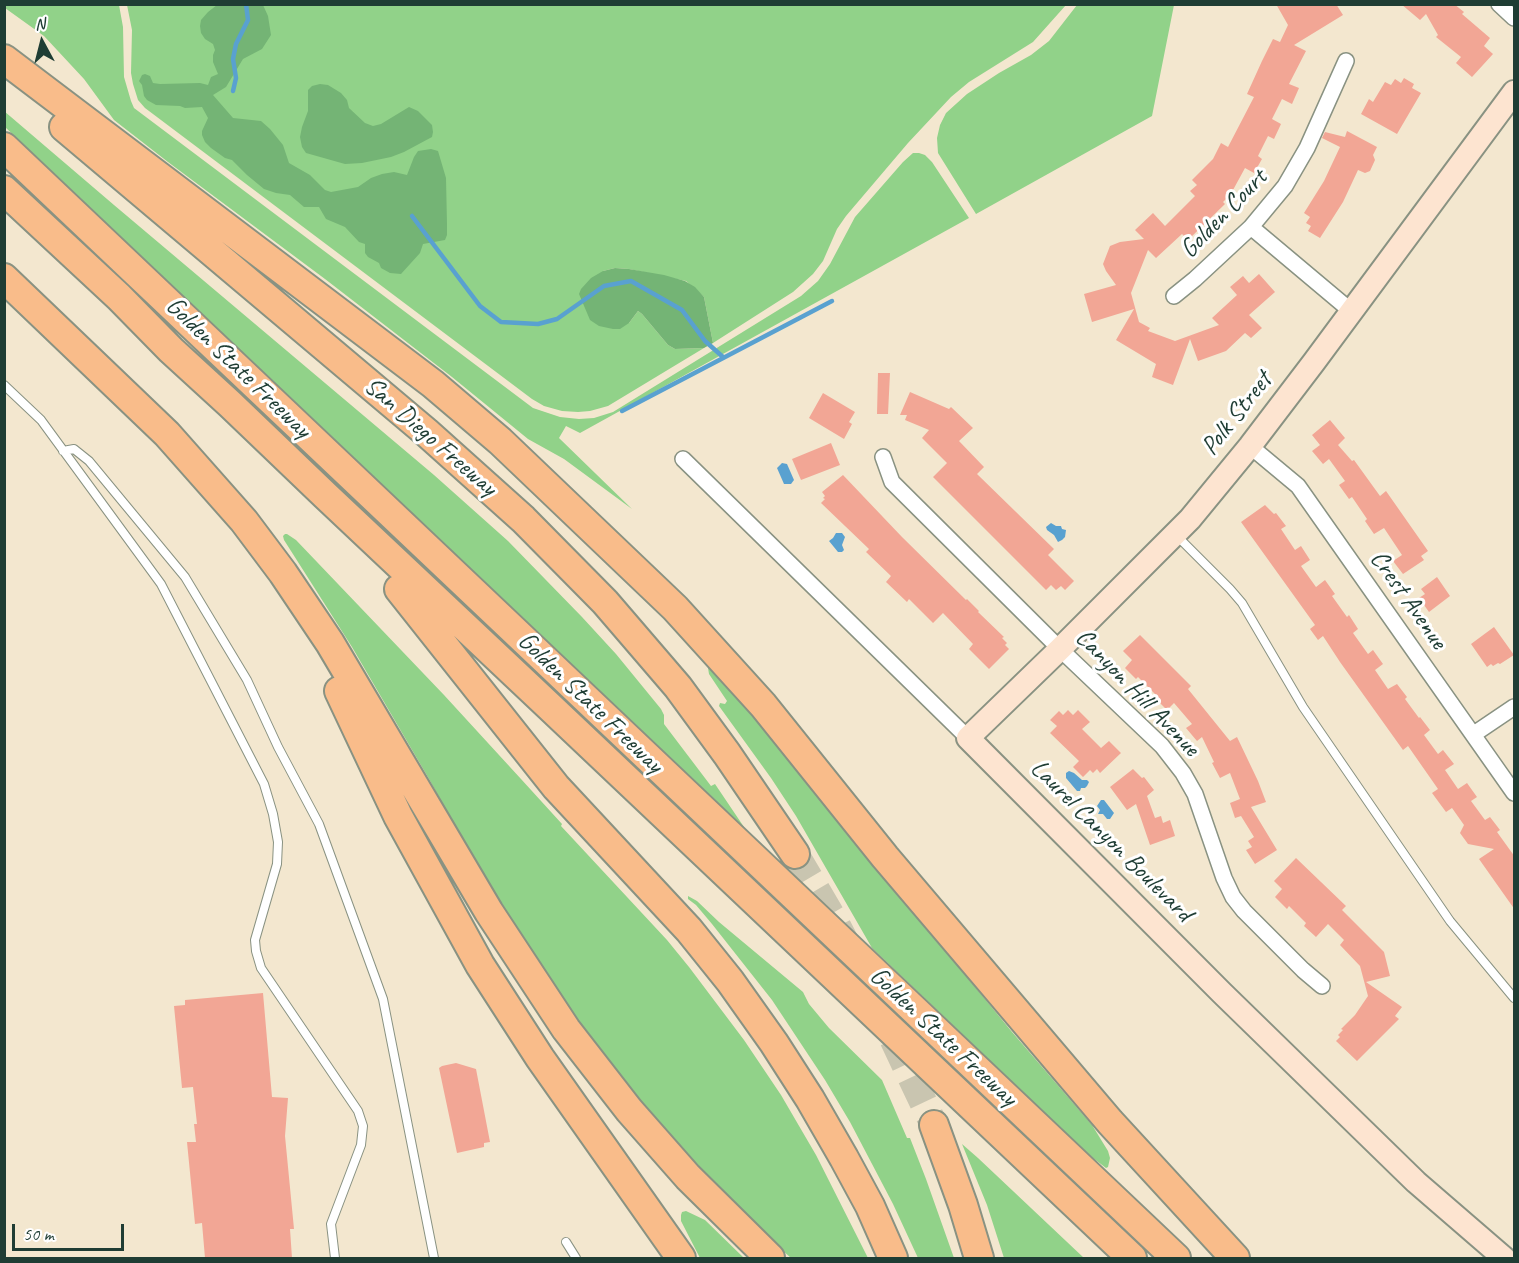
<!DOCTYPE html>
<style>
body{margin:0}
#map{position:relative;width:1519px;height:1263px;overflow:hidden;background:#f3e7cf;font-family:Caveat,sans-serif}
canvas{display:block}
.frame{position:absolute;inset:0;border:6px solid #1f3d34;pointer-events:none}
.north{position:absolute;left:12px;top:12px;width:60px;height:60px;-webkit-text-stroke:4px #fff;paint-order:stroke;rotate:353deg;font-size:16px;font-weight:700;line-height:24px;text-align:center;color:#1f3d34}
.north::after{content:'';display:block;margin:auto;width:21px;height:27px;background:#1f3d34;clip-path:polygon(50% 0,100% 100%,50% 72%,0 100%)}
.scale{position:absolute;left:12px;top:1224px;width:112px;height:27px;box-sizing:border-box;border:3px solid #1f3d34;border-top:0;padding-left:8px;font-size:18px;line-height:21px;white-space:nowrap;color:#1f3d34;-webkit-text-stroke:4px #fff;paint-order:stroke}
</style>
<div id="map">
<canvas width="1519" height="1263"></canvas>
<div class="frame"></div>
<div class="north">N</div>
<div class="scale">50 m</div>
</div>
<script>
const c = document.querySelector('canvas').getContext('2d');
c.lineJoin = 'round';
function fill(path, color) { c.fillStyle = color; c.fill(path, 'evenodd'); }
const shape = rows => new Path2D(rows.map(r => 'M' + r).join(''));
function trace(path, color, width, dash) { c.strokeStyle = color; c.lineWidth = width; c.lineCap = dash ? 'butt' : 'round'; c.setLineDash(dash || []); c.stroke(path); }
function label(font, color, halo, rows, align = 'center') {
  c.font = font + ' Caveat,sans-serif'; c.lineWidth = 6; c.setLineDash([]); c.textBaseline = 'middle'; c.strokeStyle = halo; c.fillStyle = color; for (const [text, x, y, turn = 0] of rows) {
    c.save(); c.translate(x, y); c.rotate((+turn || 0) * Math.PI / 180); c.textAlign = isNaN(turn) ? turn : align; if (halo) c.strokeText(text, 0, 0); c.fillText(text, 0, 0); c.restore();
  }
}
const green = shape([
 [4,5,119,5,123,27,124,77,131,101,134,108,533,408,560,417,579,419,594,418,613,412,801,296,818,281,830,264,855,217,903,162,913,153,919,153,925,155,932,162,969,218,580,433,566,426,559,438,632,509,564,459,528,439,452,377,325,279,168,162,114,120,84,79,44,36,5,8],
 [127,5,1066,5,1033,42,969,82,951,97,908,143,846,216,837,229,823,261,813,274,793,292,713,343,704,297,686,281,629,269,615,268,603,271,629,323,638,311,642,314,668,345,675,349,704,348,608,406,590,411,578,412,562,411,544,406,532,399,145,108,138,100,133,84,131,73,132,30],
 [1077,5,1174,5,1152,116,976,214,938,153,937,138,940,125,946,113,967,94,999,73,1031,55,1049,41],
 [4,111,114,205,434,475,508,541,582,617,616,654,661,709,664,715,664,724,711,786,715,784,746,830,5,127],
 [285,534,287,534,296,540,444,695,521,779,562,824,561,826,667,940,689,967,744,1040,781,1095,816,1155,868,1258,791,1258,751,1222,668,1136,579,1026,529,951,468,849,429,779,352,647,284,540,283,536],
 [710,667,713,667,840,818,930,932,1012,1032,1092,1125,1108,1151,1110,1158,1108,1167,1106,1168,1093,1158,1072,1139,872,948,796,816,771,778,719,706,720,703,725,704,727,701,709,674,708,668],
 [688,896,697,901,719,922,803,992,809,1004,829,1028,882,1080,907,1138,910,1138,926,1179,954,1258,918,1258,893,1204,850,1122,825,1080,772,1000,712,924,696,905,688,899],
 [962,1144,978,1158,1084,1258,1004,1258,987,1205],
 [686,1211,705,1220,744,1258,700,1258,681,1221,681,1215,682,1212]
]);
const forest = shape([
 [217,5,263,5,268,16,271,35,262,49,243,59,226,87,213,95,233,118,261,121,270,129,283,145,289,163,310,175,325,190,331,192,358,187,371,178,382,174,394,172,407,175,414,157,418,151,431,149,438,151,446,178,447,224,447,235,445,240,423,244,420,253,401,274,390,273,381,268,379,263,368,257,365,253,365,244,359,242,345,227,326,219,319,207,304,207,290,195,276,193,264,189,247,175,232,160,225,158,211,148,205,142,202,135,202,131,208,118,202,107,185,108,180,106,156,105,147,100,144,96,142,85,139,81,142,75,145,74,150,76,153,83,160,84,200,83,208,85,211,77,218,74,213,62,213,55,215,50,213,44,205,39,201,33,200,26,201,20,208,12],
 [320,84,328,85,341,93,347,100,349,108,365,123,373,126,381,124,409,107,418,111,432,125,433,132,432,137,404,152,391,157,362,163,345,164,306,153,302,147,300,137,302,127,308,111,308,90,312,86],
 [615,268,629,269,664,275,685,281,695,287,704,297,713,343,704,348,675,349,668,345,642,314,638,311,629,323,620,329,613,329,599,326,590,320,579,294,581,289,591,278,603,271]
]);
const water = shape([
 [782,463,787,464,794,480,791,484,784,484,777,468],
 [1051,523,1056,526,1061,526,1062,529,1066,530,1065,537,1062,540,1058,542,1054,535,1047,530,1046,527],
 [836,533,842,533,845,537,842,545,844,550,842,552,838,552,829,541,833,538],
 [1069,771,1074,773,1082,780,1087,780,1089,782,1087,786,1085,788,1081,788,1080,791,1077,791,1066,778,1066,773],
 [1101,800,1104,800,1114,813,1110,819,1107,819,1103,814,1098,814,1100,810,1097,806]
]);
const stream = shape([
 [233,91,236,78,233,59,236,44,248,20,246,4],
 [412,216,480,306,501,322,538,324,557,319,604,286,631,281,682,310,705,341,723,357],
 [622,411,832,301]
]);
const building = shape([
 [1276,4,1336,4,1343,15,1294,45,1306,51,1289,84,1299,88,1292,104,1282,99,1272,119,1281,124,1274,139,1268,136,1258,156,1262,159,1254,173,1245,168,1233,190,1227,196,1228,197,1223,202,1225,204,1188,240,1182,234,1156,258,1148,250,1131,293,1139,322,1150,328,1148,331,1175,341,1219,325,1212,318,1237,295,1230,287,1243,276,1249,283,1259,274,1275,292,1249,315,1262,328,1251,338,1245,333,1226,351,1198,361,1190,339,1173,385,1152,377,1156,364,1116,340,1134,309,1092,322,1084,294,1116,285,1106,271,1103,264,1110,246,1120,242,1144,239,1135,230,1153,213,1165,226,1195,196,1190,191,1197,185,1192,180,1213,159,1221,143,1228,147,1254,97,1247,94,1262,61,1273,39,1280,42,1288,25],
 [1401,4,1454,4,1464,12,1462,14,1490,38,1484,46,1493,54,1472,77,1456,63,1461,57,1436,37,1438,35,1426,14,1420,20],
 [1404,78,1414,84,1412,88,1421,93,1397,134,1361,114,1369,99,1373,102,1385,82,1391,85,1395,79,1401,83],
 [1347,131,1377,147,1373,155,1375,160,1370,171,1365,173,1358,170,1343,202,1320,238,1308,231,1311,226,1306,223,1310,217,1304,213,1324,181,1340,147,1322,138,1325,132,1345,137],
 [878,373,890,373,888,414,877,414],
 [910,392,949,409,951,407,973,428,959,441,984,467,977,474,1054,549,1048,555,1074,581,1065,590,1061,586,1056,590,1051,585,1046,590,933,477,947,463,922,438,929,430,905,420,907,415,900,415],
 [823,393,855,412,849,422,852,424,844,439,809,418],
 [1330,420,1345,438,1338,445,1352,461,1354,460,1380,496,1386,491,1428,551,1421,556,1424,560,1403,574,1393,561,1402,555,1384,528,1374,534,1365,521,1367,519,1352,497,1349,499,1339,485,1345,481,1329,459,1323,464,1312,451,1320,445,1312,435],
 [831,443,840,465,801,480,792,459],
 [843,475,902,537,966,600,967,599,979,611,978,612,1004,637,1002,638,1007,643,1005,645,1009,649,989,669,969,649,973,644,943,613,933,623,909,599,907,602,886,582,891,576,866,552,869,549,821,503,825,499,823,498,825,496,822,492],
 [1265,505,1274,514,1276,513,1286,526,1281,529,1295,550,1301,546,1310,560,1301,566,1316,587,1325,580,1335,594,1332,596,1347,617,1349,615,1358,629,1353,633,1368,654,1373,650,1383,664,1375,670,1388,689,1397,684,1407,697,1405,699,1419,718,1420,717,1430,730,1424,735,1438,754,1443,750,1454,764,1445,770,1458,789,1467,783,1477,797,1471,801,1485,820,1490,817,1500,830,1497,832,1515,857,1515,910,1479,859,1494,849,1468,844,1460,833,1464,825,1452,808,1446,812,1432,793,1438,789,1408,746,1403,750,1340,662,1323,636,1318,640,1310,629,1315,625,1241,522],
 [1437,577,1450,596,1429,612,1419,598,1425,594,1421,589],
 [1494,627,1514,655,1500,664,1498,663,1493,666,1491,664,1487,667,1471,644],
 [1140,635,1191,686,1188,689,1230,741,1237,737,1258,781,1266,802,1251,807,1277,850,1255,864,1246,850,1252,847,1248,841,1254,837,1241,816,1235,818,1230,803,1240,799,1230,773,1220,778,1212,763,1214,762,1202,737,1197,741,1186,728,1192,724,1174,703,1167,710,1155,698,1157,696,1138,677,1136,679,1125,668,1132,660,1123,651],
 [1068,710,1073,715,1078,710,1090,722,1082,729,1101,748,1109,741,1121,753,1100,773,1097,769,1093,773,1090,770,1083,777,1073,767,1079,761,1050,733,1057,726,1050,720,1059,711,1063,715],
 [1133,769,1142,778,1144,777,1154,790,1147,796,1155,818,1161,816,1163,823,1170,820,1175,836,1150,845,1136,804,1127,810,1110,787],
 [1296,858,1346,906,1342,910,1384,952,1390,976,1366,982,1402,1007,1395,1016,1399,1019,1357,1061,1336,1041,1340,1037,1338,1035,1343,1030,1341,1029,1355,1015,1368,996,1360,966,1340,945,1344,940,1328,924,1316,937,1304,926,1306,923,1289,906,1287,909,1275,897,1282,889,1274,881],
 [263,993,272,1097,288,1098,285,1136,294,1229,290,1229,292,1258,205,1258,202,1223,195,1224,187,1142,196,1142,194,1124,197,1124,193,1087,182,1088,174,1006,185,1005,185,1000],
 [456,1063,476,1069,490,1142,484,1143,484,1147,457,1153,439,1068,442,1066]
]);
const highwayTunnel = shape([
 [795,854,835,922,872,994,934,1125]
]);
const lane = shape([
 [4,385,41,420,161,584,264,784,273,814,278,842,277,864,255,940,256,951,261,968,358,1111,363,1126,361,1145,331,1224,335,1258],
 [63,451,74,449,89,461,185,577,247,680,278,747,319,824,383,999,434,1258],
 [1176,535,1230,589,1242,603,1303,707,1450,921,1514,998],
 [566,1242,576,1258]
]);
const street = shape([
 [1499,4,1514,18],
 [1251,227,1351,311],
 [1174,296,1195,279,1251,227,1285,186,1307,148,1346,61],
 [1250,446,1298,486,1514,793],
 [883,457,892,482,1060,649,1162,746,1183,773,1195,794,1224,878,1233,897,1244,911,1303,970,1322,986],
 [683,459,968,738],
 [1474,734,1514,707]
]);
const secondary = shape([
 [1504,1258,1416,1182,1222,993,968,738,1060,649,1190,519,1250,446,1314,362,1514,92]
]);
const highway = shape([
 [4,59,433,384,500,441,675,608,763,705,885,857,1110,1122,1235,1258],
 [64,127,426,432,523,519,605,602,678,687,727,754,795,854],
 [4,147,1176,1258],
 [4,190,119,297,171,350,230,404,325,495,549,706,1132,1258],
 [4,278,167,434,244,521,283,573,330,643,489,912,566,1029,629,1110,688,1177,770,1258],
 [399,589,556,787,689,930,730,981,774,1043,810,1099,844,1158,870,1206,893,1258],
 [339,691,398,816,480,965,540,1058,681,1258],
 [934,1125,963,1205,979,1258]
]);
const streetNames = [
 ["Golden Court",1224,214,-46],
 ["Golden State Freeway",238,368,44],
 ["Polk Street",1237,414,-52],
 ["San Diego Freeway",430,437,41],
 ["Crest Avenue",1408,600,55],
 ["Canyon Hill Avenue",1137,693,46],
 ["Golden State Freeway",590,703,44],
 ["Laurel Canyon Boulevard",1111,841,45],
 ["Golden State Freeway",943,1037,43]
];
fill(green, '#91d289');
fill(forest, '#74b475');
fill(water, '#59a1d0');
trace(stream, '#59a1d0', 4.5);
fill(building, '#f2a695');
trace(highwayTunnel, '#c9c5b0', 28, [28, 14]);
trace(lane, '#899282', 10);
trace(street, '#899282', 18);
trace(secondary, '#899282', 26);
trace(highway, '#899282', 32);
trace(lane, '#fff', 8);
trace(street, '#fff', 15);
trace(secondary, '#fde4d0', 22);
trace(highway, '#f9bc8a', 28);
label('26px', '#1f3d34', '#fff', streetNames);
</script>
